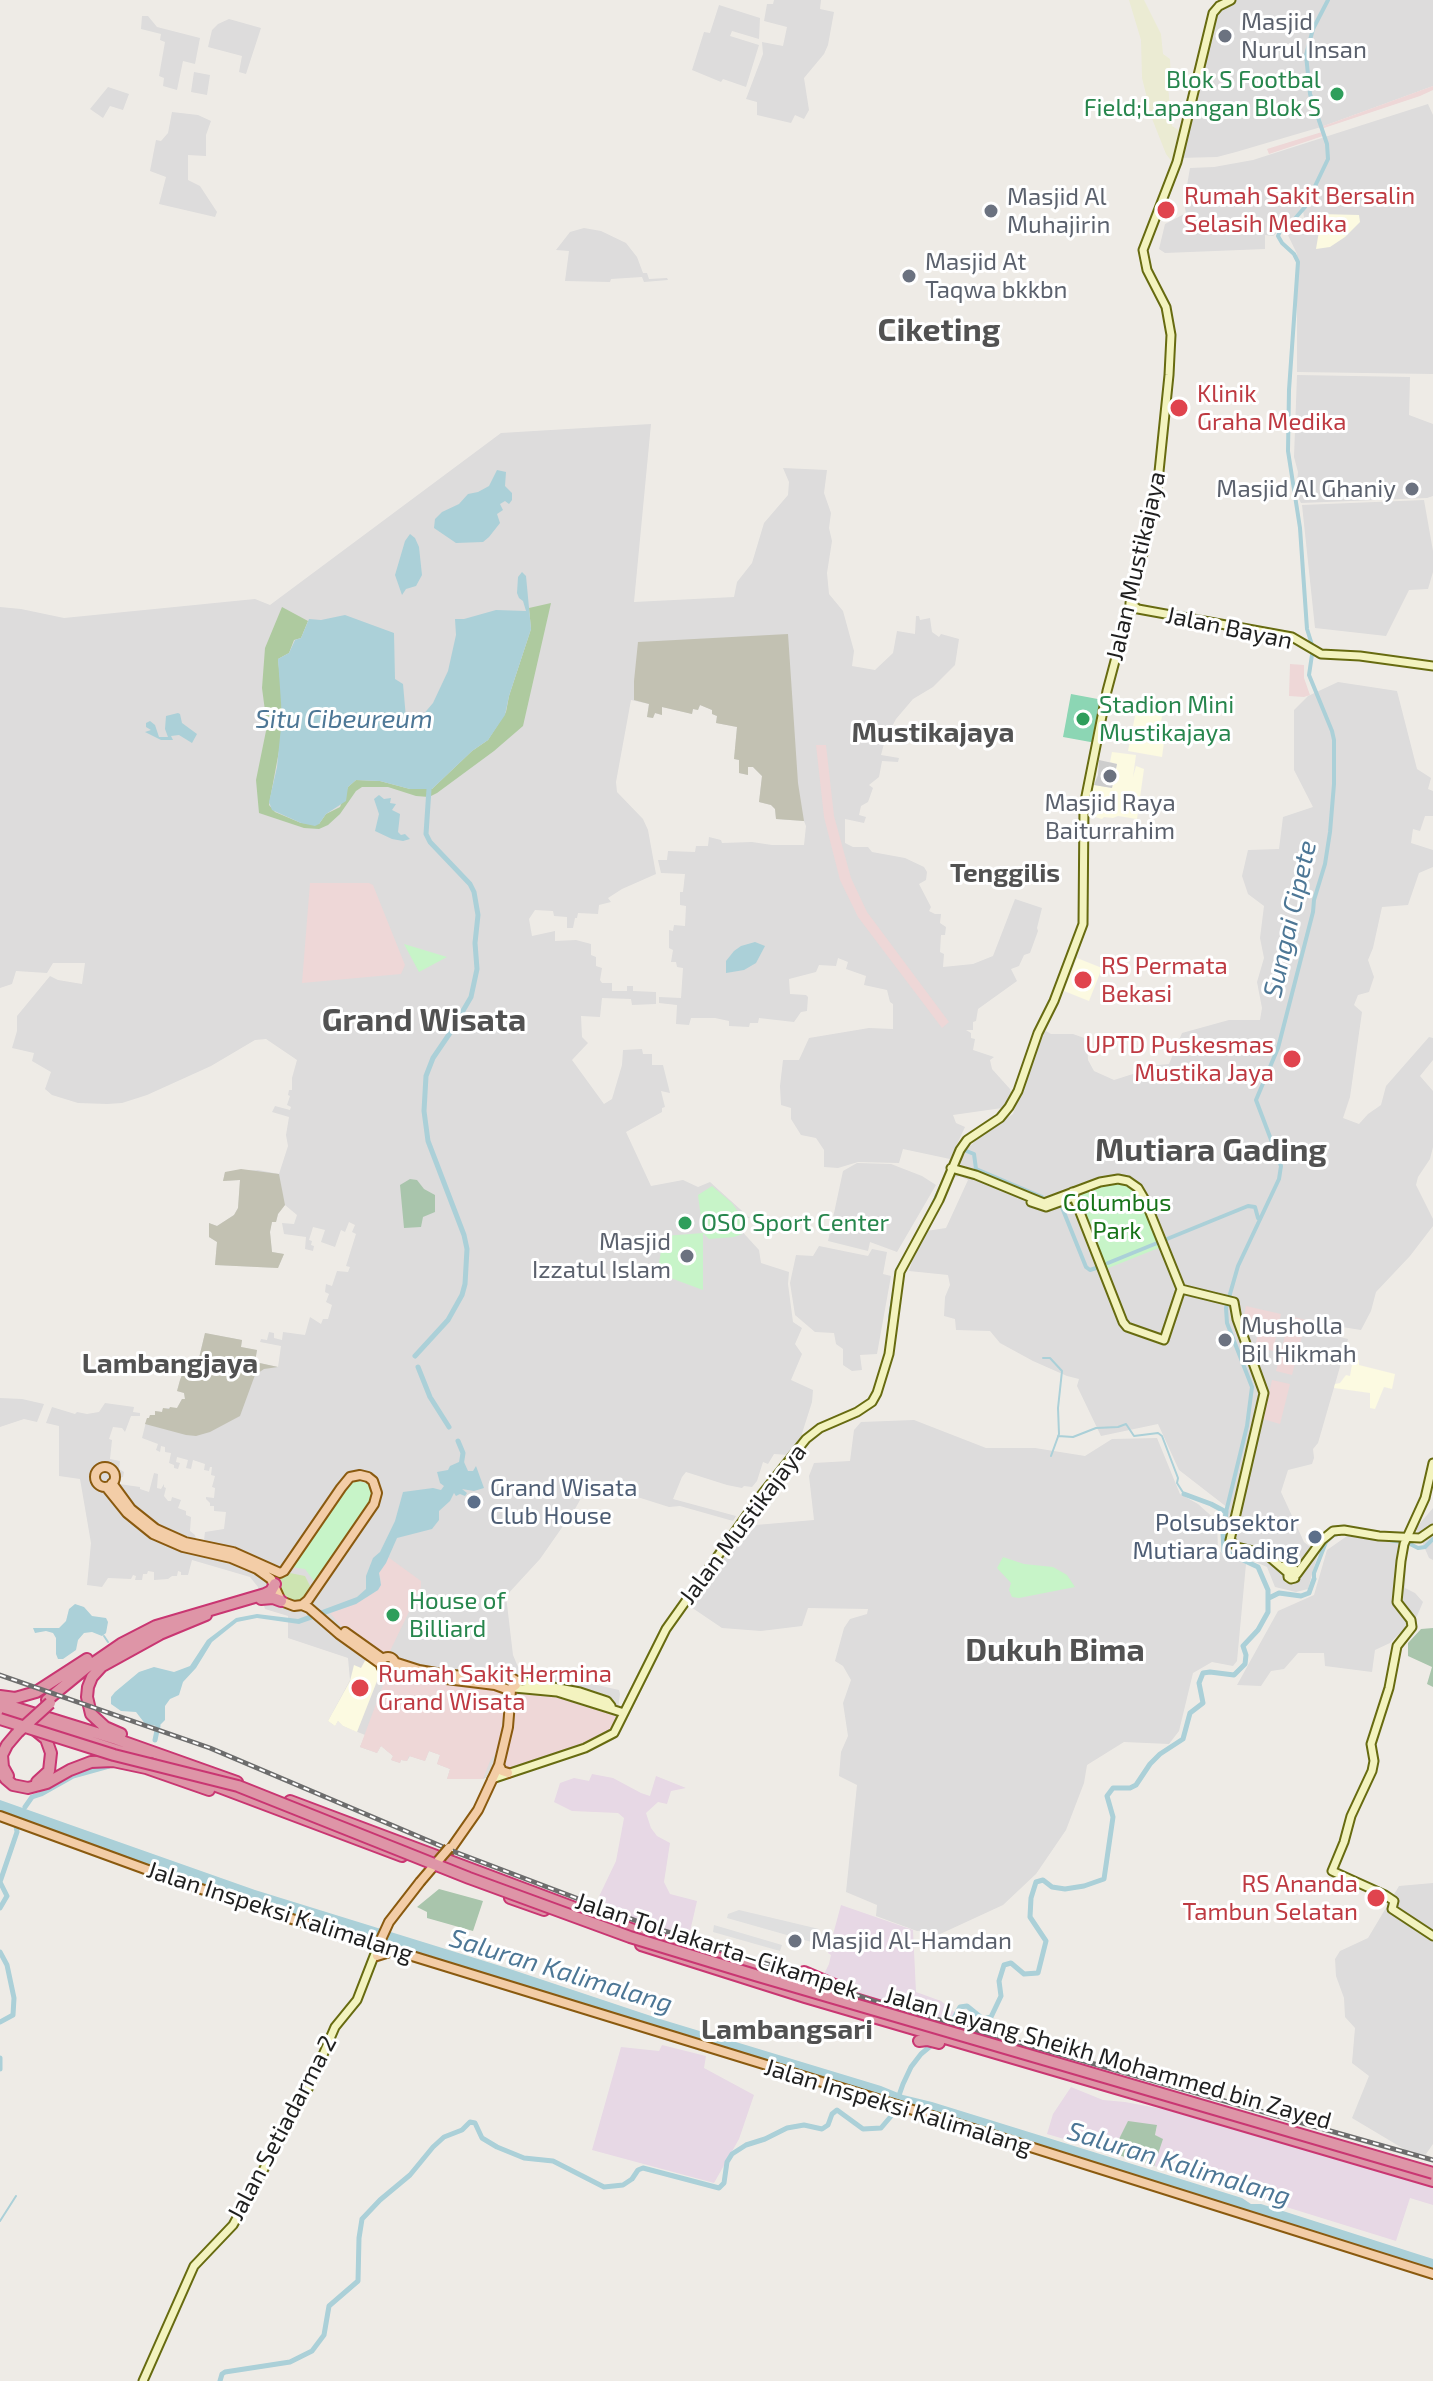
<!DOCTYPE html>
<meta charset="utf-8">
<style>
body{margin:0}
canvas{display:block;background:#eeebe6}
</style>
<canvas width="1433" height="2381"></canvas>
<script>
const c = document.querySelector('canvas').getContext('2d');
c.lineJoin = 'round';
function fill(path, color) { c.fillStyle = color; c.fill(path, 'evenodd'); }
const shape = rows => new Path2D(rows.map(r => 'M' + r).join(''));
function trace(path, color, width, dash) { c.strokeStyle = color; c.lineWidth = width; c.lineCap = dash ? 'butt' : 'round'; c.setLineDash(dash || []); c.stroke(path); }
function label(font, color, halo, rows, align = 'center') {
  c.font = font + ' "Exo 2",sans-serif'; c.lineWidth = 6; c.setLineDash([]); c.textBaseline = 'middle'; c.strokeStyle = halo; c.fillStyle = color; for (const [text, x, y, turn = 0] of rows) {
    c.save(); c.translate(x, y); c.rotate((+turn || 0) * Math.PI / 180); c.textAlign = isNaN(turn) ? turn : align; if (halo) c.strokeText(text, 0, 0); c.fillText(text, 0, 0); c.restore();
  }
}
const residential = shape([
 [774,0,821,0,820,9,834,12,828,45,824,54,804,78,809,110,804,119,795,115,791,123,757,115,757,102,746,99,763,54,762,42,783,46,787,27,764,21,767,4,773,4],
 [1231,0,1433,0,1433,86,1321,127,1236,152,1217,157,1177,158,1210,13],
 [719,5,760,18,759,39,732,31,730,36,759,45,746,87,723,79,721,82,692,70,704,32,710,33],
 [142,16,148,16,157,27,200,38,195,64,183,61,177,90,163,86,164,78,159,76,165,42,160,40,161,34,141,29],
 [229,19,261,28,246,74,239,72,242,56,208,47,212,30,218,24],
 [194,72,210,75,207,95,191,92],
 [108,87,129,94,123,110,110,106,103,118,90,109],
 [1428,104,1433,115,1433,374,1297,372,1297,254,1286,231,1304,218,1303,210,1273,236,1265,235,1265,249,1165,253,1159,249,1165,224,1186,213,1184,203,1190,168,1214,167,1253,160],
 [172,112,198,115,211,121,206,135,206,156,188,155,188,180,200,186,217,212,215,217,159,204,166,177,150,171,156,140,161,141,168,133],
 [584,228,601,231,626,243,637,257,643,273,647,273,649,279,667,278,668,280,644,282,642,277,611,279,610,282,565,281,569,251,556,250,570,232],
 [1297,375,1410,377,1409,415,1433,424,1433,496,1427,498,1301,503,1296,493,1298,472,1294,457],
 [651,424,634,602,734,597,737,582,752,563,764,523,788,495,789,482,783,468,827,470,824,493,831,513,829,528,832,541,827,573,829,594,843,611,854,651,852,666,875,670,893,653,897,631,915,634,916,616,919,616,920,620,930,618,932,632,939,637,941,634,959,639,955,665,933,687,913,699,896,719,885,740,881,755,899,758,898,762,882,761,879,777,869,785,873,788,868,802,861,806,859,815,866,817,864,823,845,819,845,843,853,847,868,847,872,852,905,858,924,867,927,872,926,880,919,884,931,907,929,911,935,914,941,914,940,923,946,927,945,935,941,935,940,952,944,954,943,967,973,964,993,956,1015,899,1042,908,1037,928,1038,931,1030,953,1024,955,1019,966,1011,969,1017,981,978,1009,976,1021,973,1022,973,1030,966,1030,971,1033,971,1038,975,1039,973,1050,994,1057,990,1060,992,1069,1010,1089,1012,1096,1004,1110,1002,1108,953,1115,956,1123,965,1127,950,1159,903,1149,899,1163,858,1162,838,1168,824,1167,824,1150,816,1138,801,1135,791,1119,791,1108,781,1105,780,1086,783,1060,799,1060,809,1038,869,1028,893,1029,893,1004,890,1002,887,990,864,985,866,976,846,969,848,962,838,958,836,966,819,965,816,972,789,979,790,994,806,995,808,997,807,1011,801,1012,794,1022,759,1018,758,1023,750,1023,749,1027,729,1026,729,1021,715,1018,691,1018,689,1025,676,1024,677,1005,659,1003,659,997,681,998,683,968,677,967,676,962,671,962,673,950,669,948,669,930,673,931,674,925,685,926,686,906,680,905,680,892,683,892,685,874,661,873,658,860,667,860,668,851,695,852,696,846,708,846,709,837,721,840,722,843,752,842,772,845,804,845,806,826,804,821,776,819,775,809,771,805,759,802,762,776,753,767,748,767,748,775,739,773,739,760,734,759,737,727,716,723,717,716,712,714,712,710,700,705,698,710,693,709,692,714,662,707,662,715,655,713,653,718,647,717,649,704,631,700,616,782,617,792,643,819,648,830,656,874,622,889,608,898,611,902,599,905,598,914,578,913,577,918,575,918,573,928,567,928,567,917,554,916,553,911,535,910,529,919,532,936,555,931,555,941,576,940,591,944,591,955,596,957,596,966,602,968,600,980,602,983,612,983,612,991,627,991,627,986,633,986,633,991,656,992,656,1004,632,1005,631,999,602,998,600,1017,581,1016,582,1037,588,1043,572,1060,604,1104,612,1099,622,1065,623,1050,642,1049,643,1054,652,1054,652,1065,663,1065,670,1093,661,1091,665,1107,662,1108,662,1112,626,1132,651,1186,683,1180,698,1187,710,1182,750,1218,738,1217,738,1227,759,1250,761,1263,789,1272,788,1284,793,1322,802,1328,795,1344,802,1354,791,1380,813,1390,812,1402,799,1443,789,1455,774,1454,768,1464,763,1462,757,1481,752,1487,744,1486,742,1488,727,1485,686,1472,682,1477,673,1499,736,1516,733,1521,680,1506,669,1507,590,1482,575,1509,540,1559,506,1596,513,1655,518,1667,619,1690,620,1694,616,1724,593,1743,483,1779,447,1779,450,1769,437,1764,440,1755,429,1751,425,1761,410,1756,407,1761,401,1760,400,1763,391,1760,393,1756,381,1746,377,1753,360,1747,365,1735,343,1726,338,1721,335,1726,328,1721,350,1680,348,1658,288,1638,288,1616,265,1609,258,1587,250,1577,192,1560,188,1575,181,1575,181,1572,178,1571,177,1576,172,1576,168,1579,154,1580,154,1572,148,1571,147,1574,143,1574,142,1580,135,1580,136,1576,133,1575,131,1579,108,1578,102,1587,87,1585,91,1543,80,1479,59,1476,59,1426,46,1423,52,1407,75,1414,77,1412,87,1414,99,1412,105,1403,134,1407,133,1412,140,1413,140,1416,131,1416,125,1432,122,1428,113,1427,109,1439,112,1440,110,1459,120,1461,119,1469,124,1472,123,1477,119,1478,119,1484,140,1487,140,1489,149,1492,154,1473,158,1474,157,1488,161,1489,164,1484,164,1487,166,1488,164,1496,168,1501,171,1501,172,1497,181,1500,178,1508,186,1511,186,1515,191,1517,190,1531,195,1535,196,1539,204,1540,205,1532,224,1529,226,1512,214,1511,214,1506,210,1506,210,1503,206,1499,206,1497,214,1498,215,1488,212,1487,215,1476,211,1475,212,1467,210,1467,209,1471,204,1470,205,1464,193,1460,191,1469,186,1468,188,1460,177,1457,176,1462,180,1463,178,1469,174,1468,174,1465,169,1463,171,1453,165,1452,165,1447,161,1446,160,1452,156,1450,158,1444,142,1438,147,1418,149,1418,150,1415,155,1415,155,1411,162,1412,163,1408,177,1408,182,1399,185,1399,184,1393,177,1391,180,1380,189,1357,199,1358,205,1333,242,1340,241,1347,257,1350,255,1362,278,1367,281,1346,260,1342,261,1339,267,1340,269,1332,274,1333,274,1338,282,1340,283,1332,305,1335,310,1317,321,1324,323,1319,328,1319,332,1305,326,1302,329,1294,325,1292,326,1284,332,1286,337,1271,348,1272,350,1267,346,1266,356,1234,352,1232,355,1225,349,1222,345,1232,341,1230,335,1247,321,1242,325,1230,313,1227,309,1240,312,1241,311,1245,314,1246,313,1251,305,1249,306,1237,284,1234,282,1223,294,1224,297,1215,285,1205,278,1214,276,1222,272,1222,270,1232,272,1252,284,1254,278,1268,215,1265,217,1242,209,1237,209,1223,217,1226,234,1215,238,1208,240,1180,223,1181,225,1172,258,1170,279,1174,288,1146,286,1135,289,1117,272,1112,275,1106,290,1110,291,1107,287,1105,290,1096,288,1095,289,1090,292,1090,292,1078,297,1060,266,1039,255,1040,211,1066,147,1095,122,1103,107,1104,78,1103,52,1095,45,1089,51,1072,32,1061,34,1053,12,1048,17,1031,17,1016,50,976,58,980,82,984,85,963,53,963,47,973,16,971,12,984,0,988,0,607,21,609,64,618,255,599,270,605,501,433],
 [1424,500,1433,551,1433,572,1428,589,1409,590,1386,636,1315,628,1302,505],
 [1338,682,1397,691,1417,769,1431,778,1428,789,1433,791,1433,816,1425,816,1420,831,1413,829,1411,843,1433,850,1433,867,1419,873,1408,905,1382,907,1373,948,1368,960,1374,977,1369,992,1358,995,1354,1005,1362,1012,1350,1097,1343,1118,1359,1124,1368,1114,1381,1105,1386,1086,1429,1037,1433,1038,1433,1060,1420,1076,1433,1091,1433,1147,1430,1159,1418,1177,1416,1185,1433,1219,1433,1226,1410,1256,1376,1292,1371,1311,1361,1330,1342,1327,1340,1337,1348,1339,1318,1443,1313,1449,1314,1458,1312,1464,1288,1470,1281,1492,1304,1542,1318,1553,1308,1589,1296,1592,1275,1587,1267,1567,1230,1551,1225,1543,1224,1531,1228,1508,1179,1470,1158,1424,1101,1436,1077,1386,1079,1379,1067,1376,1033,1361,1000,1343,990,1331,956,1330,955,1319,944,1316,945,1297,950,1285,948,1275,909,1271,916,1249,926,1231,946,1228,968,1180,960,1176,948,1179,960,1156,978,1138,1013,1114,1035,1045,1044,1030,1051,1034,1073,1034,1087,1039,1088,1060,1094,1071,1114,1080,1136,1073,1147,1066,1169,1064,1182,1033,1229,1020,1260,1020,1262,1008,1257,982,1264,958,1260,938,1264,906,1248,894,1242,876,1248,850,1279,849,1283,817,1313,807,1294,770,1294,710,1308,696],
 [857,1163,891,1164,922,1176,936,1185,897,1252,870,1242,868,1251,828,1241,843,1171],
 [819,1246,868,1256,872,1249,887,1252,883,1274,891,1276,877,1354,860,1355,862,1370,852,1371,843,1365,843,1349,836,1344,834,1333,815,1332,795,1315,790,1283,796,1255,813,1256],
 [0,1398,22,1399,44,1404,37,1422,24,1419,0,1427],
 [914,1420,986,1448,1035,1448,1085,1456,1112,1439,1157,1438,1180,1494,1198,1504,1217,1521,1218,1551,1246,1564,1237,1661,1233,1666,1212,1662,1193,1673,1179,1731,1169,1744,1124,1742,1087,1765,1084,1783,1066,1830,1036,1874,1003,1905,938,1935,932,1934,929,1930,917,1931,876,1916,877,1905,846,1892,857,1785,839,1776,841,1752,848,1736,843,1703,851,1680,843,1666,835,1661,844,1628,850,1619,867,1614,868,1609,808,1608,802,1626,761,1631,722,1628,688,1605,744,1526,814,1520,809,1476,814,1463,850,1461,854,1430,861,1422],
 [1433,1508,1433,1560,1429,1558,1416,1528],
 [1347,1536,1401,1544,1397,1562,1406,1567,1405,1588,1415,1593,1423,1602,1417,1616,1390,1643,1375,1650,1372,1672,1325,1666,1324,1653,1298,1653,1284,1669,1271,1671,1261,1686,1237,1685,1278,1611,1314,1595,1327,1550],
 [1433,1883,1433,2144,1424,2157,1419,2158,1352,2118,1369,2076,1352,2063,1355,2028,1345,2017,1344,1998,1336,1976,1335,1959,1340,1951,1368,1938,1399,1886]
]);
const commercial = shape([
 [1433,86,1433,90,1420,96,1321,129,1321,127],
 [1322,132,1323,136,1269,154,1267,149],
 [1290,664,1304,665,1304,678,1310,695,1304,697,1289,696],
 [816,745,826,745,834,816,851,878,867,912,949,1022,942,1028,858,917,840,880,824,817],
 [310,883,369,883,373,885,405,965,401,974,302,983],
 [1246,1306,1281,1314,1273,1351,1255,1347,1259,1329,1248,1327,1243,1321],
 [1290,1316,1306,1320,1292,1375,1276,1371],
 [1272,1380,1290,1384,1280,1424,1263,1419],
 [388,1557,421,1581,421,1587,390,1651,381,1654,341,1626,330,1613,356,1604,378,1590,381,1580,379,1573,387,1561],
 [393,1672,500,1688,506,1695,500,1737,495,1755,490,1761,483,1779,447,1779,450,1769,437,1764,440,1755,429,1751,425,1761,409,1756,407,1761,401,1760,400,1763,391,1760,393,1756,381,1746,377,1753,360,1747,386,1677],
 [520,1690,561,1696,610,1711,615,1715,616,1724,606,1735,593,1743,508,1771,502,1768,515,1693]
]);
const industrial = shape([
 [592,1774,613,1778,641,1793,650,1796,656,1776,686,1788,671,1791,667,1804,658,1802,646,1813,651,1828,657,1836,670,1843,664,1882,670,1894,697,1901,689,1936,593,1909,616,1861,624,1818,618,1813,572,1811,554,1802,560,1783,574,1778,589,1781],
 [841,1905,913,1930,916,1992,941,2001,956,2013,951,2024,881,2003,822,1978,829,1964,831,1955,828,1953],
 [662,2045,706,2056,704,2068,754,2095,739,2139,714,2183,592,2150,621,2047,659,2051],
 [1071,2087,1103,2100,1125,2102,1189,2114,1433,2186,1433,2205,1410,2198,1396,2241,1154,2166,1162,2139,1155,2135,1157,2126,1128,2122,1112,2153,1047,2134,1053,2114]
]);
const education = shape([
 [1319,214,1359,215,1360,222,1345,237,1330,247,1316,249,1319,231],
 [1137,706,1163,710,1161,722,1166,727,1162,757,1128,751],
 [1112,752,1136,755,1133,777,1136,766,1144,769,1137,819,1118,816,1113,818,1104,817,1102,819,1088,815,1094,785,1112,788,1117,764,1110,762],
 [1077,958,1102,968,1089,1001,1064,991],
 [1353,1359,1359,1360,1359,1365,1395,1374,1392,1389,1384,1387,1375,1409,1370,1408,1370,1393,1334,1388,1335,1384,1340,1383,1346,1375,1350,1376],
 [367,1657,376,1663,381,1671,357,1732,343,1726,338,1721,335,1726,328,1721,350,1681,354,1665,361,1668]
]);
const religious = shape([
 [1099,760,1117,764,1112,788,1094,785,1098,775]
]);
const construction = shape([
 [788,634,798,783,804,821,776,819,775,809,771,805,759,802,762,776,753,767,748,767,748,775,739,773,739,760,734,759,737,727,716,723,717,716,712,714,712,710,700,705,698,710,693,709,692,714,662,707,662,715,655,713,653,718,647,717,649,704,634,700,634,681,638,642],
 [241,1169,279,1174,285,1205,278,1214,276,1222,272,1222,270,1232,272,1252,284,1254,278,1268,215,1265,217,1242,209,1237,209,1223,217,1226,234,1215,238,1208,240,1180,223,1181,225,1172],
 [205,1333,242,1340,241,1347,257,1350,255,1362,278,1367,264,1369,255,1375,240,1416,210,1432,196,1436,186,1435,145,1424,147,1418,149,1418,150,1415,155,1415,155,1411,162,1412,163,1408,169,1409,170,1407,177,1408,182,1399,185,1399,184,1393,177,1391,180,1380,189,1357,199,1358]
]);
const farmland = shape([
 [1129,0,1144,0,1161,34,1163,54,1170,59,1171,79,1168,87,1172,126,1185,134,1176,167,1166,154,1147,106,1147,98,1142,78,1141,40]
]);
const grass = shape([
 [290,1573,305,1576,310,1586,310,1591,305,1598,297,1603,286,1601,279,1590,278,1582,272,1575]
]);
const forest = shape([
 [551,603,523,726,494,751,437,793,429,797,416,796,388,787,362,787,356,791,340,814,328,825,319,829,304,828,259,813,256,780,267,726,262,688,265,648,282,607,308,621,301,638,294,640,289,653,278,659,282,696,281,740,269,805,275,812,301,823,319,824,326,814,340,807,348,787,356,780,380,781,410,789,432,789,472,751,488,740,506,712,509,696,531,629,529,608]
]);
const cemetery = shape([
 [410,1179,417,1180,424,1189,435,1195,435,1212,423,1217,421,1227,404,1228,400,1185],
 [1433,1628,1433,1687,1427,1684,1432,1667,1408,1656,1408,1643,1421,1629],
 [439,1889,483,1901,473,1931,427,1918,427,1912,417,1907],
 [1128,2121,1157,2125,1155,2135,1163,2139,1154,2166,1112,2153]
]);
const park = shape([
 [404,944,447,957,419,972],
 [1105,1182,1127,1182,1141,1196,1161,1247,1106,1269,1078,1202,1081,1193],
 [712,1186,732,1203,741,1216,742,1234,734,1237,709,1239,703,1233,703,1290,657,1273,664,1236,703,1233,698,1195],
 [355,1480,369,1484,373,1491,373,1500,316,1584,305,1569,291,1567,347,1485],
 [1003,1557,1024,1564,1053,1567,1067,1575,1075,1587,1019,1598,1012,1597,1009,1590,1011,1583,997,1568]
]);
const pitch = shape([
 [1071,694,1103,700,1096,743,1063,737]
]);
const parking = shape([
 [739,1910,819,1929,815,1943,727,1918,728,1914],
 [714,1925,782,1945,780,1951,713,1932]
]);
const water = shape([
 [497,470,506,472,505,486,512,493,512,500,509,504,505,501,500,504,503,510,497,514,500,523,489,537,483,542,456,543,434,528,435,519,442,512,459,504,468,494,478,492,489,486],
 [410,534,415,538,419,547,422,575,416,586,406,589,402,595,395,575,405,541],
 [522,572,526,576,531,629,509,696,505,715,488,740,472,751,432,789,410,789,380,781,356,780,348,787,346,801,326,814,319,824,315,826,301,823,272,810,269,802,277,767,282,717,278,659,289,653,295,640,301,638,309,619,321,620,345,615,394,633,395,679,403,684,406,718,416,723,433,703,448,671,456,635,455,619,464,619,496,610,526,611,523,601,519,598,517,593,518,577],
 [178,713,180,714,182,723,197,734,192,743,179,735,171,736,173,740,161,740,145,732,151,730,146,727,146,723,150,721,155,725,159,737,168,737,165,729,166,716],
 [379,795,384,799,391,798,390,803,396,804,392,810,400,814,398,832,401,835,405,834,410,839,403,841,392,839,375,831,379,814,374,799],
 [755,942,765,946,756,963,744,970,726,973,726,961,734,951,741,946],
 [459,1462,464,1462,468,1471,473,1471,476,1466,484,1488,474,1491,462,1489,467,1493,465,1496,460,1494,456,1496,454,1493,450,1501,439,1511,439,1520,432,1529,397,1538,386,1563,379,1573,381,1585,378,1590,356,1604,299,1624,257,1618,237,1622,212,1642,196,1668,183,1682,179,1695,170,1699,165,1706,165,1720,159,1726,146,1725,136,1712,121,1711,111,1704,111,1697,115,1692,139,1672,154,1667,174,1672,190,1666,207,1640,236,1618,257,1614,298,1619,357,1597,366,1589,366,1576,373,1558,380,1552,395,1521,403,1492,433,1488,441,1490,444,1486,440,1483,437,1472,448,1470,450,1466],
 [75,1604,84,1607,92,1616,106,1618,108,1622,106,1633,102,1636,92,1632,84,1633,78,1640,76,1650,63,1659,58,1659,56,1654,56,1638,53,1633,46,1631,35,1633,33,1628,59,1628,66,1621,69,1609],
 [0,1800,255,1890,507,1968,660,2019,881,2086,903,2095,932,2102,1242,2198,1251,2204,1261,2204,1433,2259,1433,2271,266,1907,0,1813]
]);
const stream = shape([
 [1043,1358,1050,1358,1062,1371,1058,1408,1059,1434,1051,1456],
 [1058,1436,1073,1437,1096,1428,1118,1427,1126,1424,1134,1436,1158,1433,1162,1436,1178,1478,1177,1483,1184,1494],
 [104,1636,108,1642],
 [0,2221,16,2196]
]);
const canal = shape([
 [959,1148,974,1154,976,1169,1042,1197],
 [1061,1205,1086,1267,1090,1270,1102,1266],
 [931,1208,944,1180],
 [1108,1263,1248,1206,1255,1207,1258,1218],
 [896,1279,897,1270,904,1258],
 [890,1317,894,1292],
 [1226,1512,1247,1426,1252,1387,1227,1323,1226,1308,1238,1266,1279,1179,1281,1166,1256,1100,1278,1048,1313,912,1314,900,1325,864,1330,832,1334,784,1334,740,1332,731,1309,675,1313,648,1307,629,1300,528,1288,451,1289,390,1298,262,1294,254,1282,243,1278,236,1282,226,1292,222,1305,207,1328,159,1327,144,1310,94,1306,55,1313,29,1328,0],
 [1388,1540,1408,1543,1418,1548,1425,1547,1433,1539],
 [1314,1579,1314,1573,1326,1542,1332,1536,1340,1533]
]);
const river = shape([
 [415,1356,448,1320,462,1295,465,1284,467,1249,464,1235,428,1141,424,1111,426,1076,433,1058,450,1033,471,997,477,969,475,943,478,915,474,892,470,884,430,842,426,834,429,789],
 [418,1367,430,1397,449,1427],
 [458,1441,463,1453,461,1466],
 [1269,1598,1279,1593,1301,1596,1309,1593,1314,1579],
 [155,1740,158,1726],
 [25,1807,32,1797,41,1794,73,1776,109,1766],
 [0,1908,7,1896,0,1882,17,1832,16,1825],
 [0,1952,7,1965,14,1998,13,2015,0,2022],
 [948,2029,960,2007,967,2006,983,2019,991,2017,1001,1996,999,1981,1004,1965,1011,1963,1024,1974,1038,1973,1046,1941,1030,1917,1031,1898,1036,1882,1043,1880,1052,1887,1065,1889,1084,1886,1104,1879,1113,1817,1107,1796,1113,1788,1130,1788,1136,1785,1150,1764,1160,1754,1183,1739,1190,1713,1203,1703,1199,1683,1203,1673,1210,1672,1234,1675,1245,1664,1246,1655,1243,1646,1258,1630,1268,1612,1268,1590,1258,1567,1224,1551,1223,1533,1226,1512,1211,1504,1184,1494],
 [0,2058,0,2069],
 [220,2381,222,2374,225,2372,290,2362,312,2351,324,2335,329,2306,358,2281,359,2238,362,2219,380,2200,410,2175,433,2147,444,2137,462,2130,470,2122,475,2123,482,2138,497,2147,524,2158,553,2161,604,2187,623,2185,632,2179,638,2170,643,2168,719,2188,724,2183,727,2162,732,2154,746,2145,765,2139,787,2128,804,2125,822,2129,828,2125,832,2114,837,2110,863,2129,881,2128,892,2115,903,2084,911,2067,921,2054,933,2044]
]);
const secondary = shape([
 [1130,603,1138,609,1292,637,1321,654,1360,656,1433,666],
 [951,1168,976,1175,1044,1203,1100,1182,1118,1179,1128,1181,1138,1188,1145,1200,1181,1289],
 [1072,1192,1123,1322,1127,1327,1164,1340,1181,1289,1234,1302,1237,1319,1264,1393,1230,1540,1237,1547,1266,1554,1287,1572],
 [1031,1202,1046,1207,1071,1198],
 [1433,1463,1425,1498,1404,1544,1401,1561,1397,1602,1411,1620,1412,1627,1397,1646,1389,1688,1371,1744,1374,1761,1372,1771,1351,1816,1344,1842,1332,1871,1385,1895,1394,1901,1392,1909,1433,1936],
 [1285,1565,1295,1570,1295,1578,1291,1579,1288,1577,1288,1570],
 [1297,1574,1322,1540,1333,1531,1344,1530,1379,1536,1420,1538,1433,1529],
 [515,1680,580,1692,607,1701,611,1706],
 [514,1688,557,1692,624,1713],
 [492,1779,585,1748,614,1733,666,1629,759,1498,806,1439,820,1428,857,1412,872,1402,877,1393,889,1354,900,1272,939,1200,960,1150,967,1140,1000,1118,1009,1107,1018,1091,1038,1033,1054,1001,1083,924,1084,806,1107,691,1140,567,1157,491,1169,375,1171,335,1166,307,1147,270,1143,250,1177,162,1213,13,1219,6,1231,0],
 [143,2381,194,2266,233,2225,310,2085,335,2027,357,2000,376,1951]
]);
const primary = shape([
 '95 1477a10 10 0 1 1 20 0a10 10 0 1 1-20 0Z',
 [106,1487,127,1513,153,1534,183,1547,231,1558,257,1569,271,1579,281,1601,294,1606,302,1605,308,1600,374,1504,377,1493,373,1481,368,1477,360,1475,350,1477,341,1488,284,1571,280,1573,233,1552,185,1542,156,1529,131,1509,112,1483],
 [302,1605,309,1608,339,1634,381,1664],
 [345,1632,383,1659],
 '381 1664a7 7 0 1 1 14 0a7 7 0 1 1-14 0Z',
 [392,1669,430,1677,495,1685,509,1690,516,1685,516,1681,512,1678,497,1679,442,1674,419,1670,394,1662],
 [499,1765,502,1771,508,1773],
 [0,1816,189,1885,295,1920,913,2110,1433,2274],
 [450,1850,478,1810,499,1765,508,1727,511,1690],
 [378,1946,389,1922,420,1882],
 [377,1956,393,1951]
]);
const motorway = shape([
 [261,1599,273,1598,281,1601],
 [0,1696,15,1698,36,1692,87,1659],
 [47,1700,86,1668,121,1644,156,1626,265,1594,271,1591,275,1584],
 [0,1703,116,1739,237,1782],
 [0,1712,147,1760],
 [35,1730,46,1739,51,1753,49,1771,37,1782],
 [121,1734,105,1727,91,1714,87,1697,88,1687,92,1677,102,1666,160,1634,206,1615],
 [0,1771,6,1779,13,1785,28,1788,47,1783,70,1770,91,1762,113,1761,146,1768,209,1790],
 [8,1776,3,1767,2,1755,7,1745,18,1732],
 [203,1781,402,1856],
 [290,1801,663,1941,898,2012],
 [510,1898,544,1910],
 [685,1943,697,1945,702,1942],
 [641,1945,805,1997,1433,2181],
 [804,1972,839,1987],
 [919,2041,927,2040,939,2043]
]);
const rail = shape([
 [0,1675,210,1748,455,1852,655,1928,792,1972,876,2002,1433,2160]
]);
const primaryBridge = shape([
 [420,1882,449,1848]
]);
const motorwayBridge = shape([
 [0,1719,114,1755,238,1786,469,1878,630,1937,755,1975,1433,2173],
 [18,1732,50,1703]
]);
const markers = [
 [1225,36,8,"#6b7280"],
 [1337,94,8,"#2e9e5b"],
 [1166,210,10,"#e0444e"],
 [991,211,8,"#6b7280"],
 [909,276,8,"#6b7280"],
 [1179,408,10,"#e0444e"],
 [1412,489,8,"#6b7280"],
 [1083,719,8,"#2e9e5b"],
 [1110,776,8,"#6b7280"],
 [1083,980,10,"#e0444e"],
 [1292,1059,10,"#e0444e"],
 [685,1223,8,"#2e9e5b"],
 [687,1256,8,"#6b7280"],
 [1225,1340,8,"#6b7280"],
 [474,1502,8,"#5c6f8a"],
 [1315,1537,8,"#5c6f8a"],
 [393,1615,8,"#2e9e5b"],
 [360,1688,10,"#e0444e"],
 [1376,1898,10,"#e0444e"],
 [795,1941,8,"#6b7280"]
];
const worshipNames = [
 ["Masjid",1241,22],
 ["Nurul Insan",1241,50],
 ["Masjid Al",1007,197],
 ["Muhajirin",1007,225],
 ["Masjid At",925,262],
 ["Taqwa bkkbn",925,290],
 ["Masjid Al Ghaniy",1396,489,"right"],
 ["Masjid Raya",1110,803,"center"],
 ["Baiturrahim",1110,831,"center"],
 ["Masjid",671,1242,"right"],
 ["Izzatul Islam",671,1270,"right"],
 ["Musholla",1241,1326],
 ["Bil Hikmah",1241,1354],
 ["Masjid Al-Hamdan",811,1941]
];
const leisureNames = [
 ["Blok S Footbal",1321,80,"right"],
 ["Field;Lapangan Blok S",1321,108,"right"],
 ["Stadion Mini",1099,705],
 ["Mustikajaya",1099,733],
 ["OSO Sport Center",701,1223],
 ["House of",409,1601],
 ["Billiard",409,1629]
];
const healthNames = [
 ["Rumah Sakit Bersalin",1184,196],
 ["Selasih Medika",1184,224],
 ["Klinik",1197,394],
 ["Graha Medika",1197,422],
 ["RS Permata",1101,966],
 ["Bekasi",1101,994],
 ["UPTD Puskesmas",1274,1045,"right"],
 ["Mustika Jaya",1274,1073,"right"],
 ["Rumah Sakit Hermina",378,1674],
 ["Grand Wisata",378,1702],
 ["RS Ananda",1358,1884,"right"],
 ["Tambun Selatan",1358,1912,"right"]
];
const streetNames = [
 ["Jalan Mustikajaya",1136,566,-77],
 ["Jalan Bayan",1229,628,12],
 ["Jalan Mustikajaya",743,1524,-53],
 ["Jalan Inspeksi Kalimalang",280,1912,18],
 ["Jalan Tol Jakarta–Cikampek",717,1946,18],
 ["Jalan Layang Sheikh Mohammed bin Zayed",1108,2058,16],
 ["Jalan Inspeksi Kalimalang",898,2107,17],
 ["Jalan Setiadarma 2",282,2128,-62]
];
const parkNames = [
 ["Columbus",1117,1203],
 ["Park",1117,1231]
];
const serviceNames = [
 ["Grand Wisata",490,1488],
 ["Club House",490,1516],
 ["Polsubsektor",1299,1523,"right"],
 ["Mutiara Gading",1299,1551,"right"]
];
const waterNames = [
 ["Situ Cibeureum",344,719],
 ["Sungai Cipete",1290,919,-77],
 ["Saluran Kalimalang",561,1971,17],
 ["Saluran Kalimalang",1179,2164,17]
];
const neighbourhoodNames = [
 ["Tenggilis",1005,873]
];
const quarterNames = [
 ["Mustikajaya",933,733],
 ["Lambangjaya",170,1364],
 ["Lambangsari",787,2030]
];
const districtNames = [
 ["Ciketing",939,330],
 ["Grand Wisata",424,1020],
 ["Mutiara Gading",1211,1150],
 ["Dukuh Bima",1055,1650]
];
fill(residential, '#dddcdc');
fill(commercial, '#eed7d7');
fill(industrial, '#e7d8e5');
fill(education, '#fcfae1');
fill(religious, '#cdcdcd');
fill(construction, '#c2c1b2');
fill(farmland, '#ebebd3');
fill(grass, '#cde4b1');
fill(forest, '#aeca9f');
fill(cemetery, '#a9c5ac');
fill(park, '#c7f4c8');
fill(pitch, '#8cd6b4');
fill(parking, '#dfdfdf');
fill(water, '#abd0d8');
trace(stream, '#abd0d8', 2);
trace(canal, '#abd0d8', 4);
trace(river, '#abd0d8', 5);
trace(secondary, '#676b10', 11);
trace(primary, '#8a5a0f', 12);
trace(motorway, '#c93672', 14);
trace(secondary, '#f3f3bf', 7);
trace(primary, '#f3cda7', 8);
trace(motorway, '#de95a7', 10);
trace(rail, '#6d6d6d', 5);
trace(rail, '#fff', 2, [6]);
trace(primaryBridge, '#8a5a0f', 12, []);
trace(motorwayBridge, '#c93672', 14, []);
trace(primaryBridge, '#f3cda7', 8);
trace(motorwayBridge, '#de95a7', 10);
for (const [x, y, r, color] of markers) { const dot = new Path2D(); dot.arc(x, y, r, 0, 2 * Math.PI); c.fillStyle = color; c.fill(dot); trace(dot, '#fff', 3); }
label('24px', '#5b616d', '#fff', worshipNames, 'left');
label('24px', '#27864d', '#fff', leisureNames, 'left');
label('24px', '#be3a42', '#fff', healthNames, 'left');
label('24px', '#1f1f1f', '#fff', streetNames);
label('24px', '#177318', '#fff', parkNames);
label('24px', '#4e5e75', '#fff', serviceNames, 'left');
label('italic 26px', '#4d7796', '#fff', waterNames);
label('bold 26px', '#525252', '#fff', neighbourhoodNames);
label('bold 28px', '#525252', '#fff', quarterNames);
label('bold 32px', '#525252', '#fff', districtNames);
</script>
